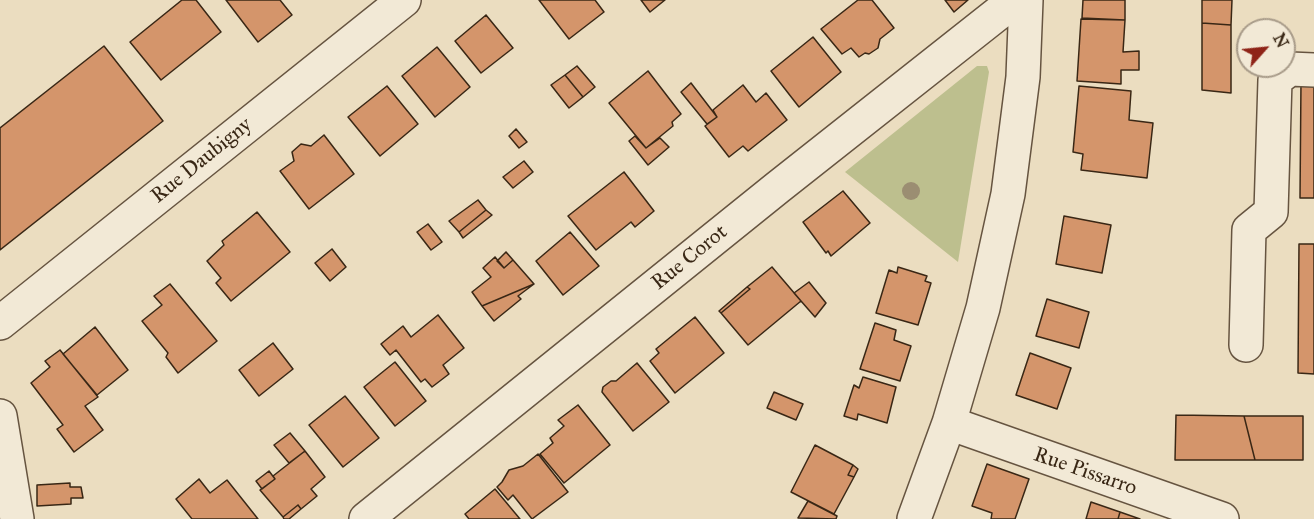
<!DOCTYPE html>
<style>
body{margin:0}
#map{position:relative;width:1314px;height:519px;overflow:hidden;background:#ebddc0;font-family:"IM FELL Great Primer",serif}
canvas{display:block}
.north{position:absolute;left:1236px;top:18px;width:60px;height:60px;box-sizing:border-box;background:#f2e9d6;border:2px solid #a89b89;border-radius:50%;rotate:63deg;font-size:16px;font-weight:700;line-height:24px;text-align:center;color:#392715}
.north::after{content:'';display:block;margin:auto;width:21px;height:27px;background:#8f2418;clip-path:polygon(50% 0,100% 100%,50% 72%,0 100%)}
</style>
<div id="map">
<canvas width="1314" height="519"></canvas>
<div class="north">N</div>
</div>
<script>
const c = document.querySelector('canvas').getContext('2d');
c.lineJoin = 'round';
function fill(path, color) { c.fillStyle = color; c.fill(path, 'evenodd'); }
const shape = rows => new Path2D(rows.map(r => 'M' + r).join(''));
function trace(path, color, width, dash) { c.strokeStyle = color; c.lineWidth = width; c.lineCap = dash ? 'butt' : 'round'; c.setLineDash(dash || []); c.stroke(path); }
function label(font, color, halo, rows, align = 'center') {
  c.font = font + ' "IM FELL Great Primer",serif'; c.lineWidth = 4.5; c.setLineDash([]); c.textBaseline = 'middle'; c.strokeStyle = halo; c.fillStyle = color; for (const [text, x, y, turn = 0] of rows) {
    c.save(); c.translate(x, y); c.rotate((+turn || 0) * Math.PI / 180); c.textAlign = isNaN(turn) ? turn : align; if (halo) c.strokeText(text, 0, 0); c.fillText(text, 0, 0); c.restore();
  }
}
const green = shape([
 [977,66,987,66,989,72,958,262,845,172]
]);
const building = shape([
 [182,0,196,0,221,32,161,80,130,42,182,0],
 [226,0,280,0,292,15,258,42,226,0],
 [539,0,595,0,604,12,569,39,539,0],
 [641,0,665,0,650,12,641,0],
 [858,0,872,0,894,28,880,39,878,48,869,54,865,53,859,57,851,48,842,54,821,29,858,0],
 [945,0,968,0,954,12,945,0],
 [1083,0,1125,0,1125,20,1082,18,1083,0],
 [1202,0,1232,0,1231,25,1202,23,1202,0],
 [486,15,513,48,481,73,455,41,486,15],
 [1081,19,1125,20,1123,52,1139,51,1139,70,1121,70,1121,84,1077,81,1081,19],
 [1202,23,1231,25,1231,93,1202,90,1202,23],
 [813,37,841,72,799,107,771,71,813,37],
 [104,46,163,121,0,250,0,128,104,46],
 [437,47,470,87,435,117,402,76,437,47],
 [577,66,595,87,583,97,565,75,577,66],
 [648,71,681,114,672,122,673,126,646,148,609,103,648,71],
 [565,75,583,97,569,108,551,85,565,75],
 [1301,81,1314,81,1314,198,1300,198,1301,81],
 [691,83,717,117,707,124,681,92,691,83],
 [743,85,756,102,766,93,787,120,748,151,743,146,729,157,705,126,717,117,713,110,743,85],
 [387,86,418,124,380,156,348,117,387,86],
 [1079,86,1131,91,1129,120,1153,123,1147,178,1081,170,1083,154,1073,152,1079,86],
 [516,129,527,142,519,148,509,136,516,129],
 [324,135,354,174,309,209,280,171,294,161,292,152,301,144,311,146,324,135],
 [635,136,646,148,660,138,669,147,648,165,629,141,635,136],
 [524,161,533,172,513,188,503,177,524,161],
 [624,172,654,211,635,227,631,222,596,250,568,216,624,172],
 [843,191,870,223,831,256,828,251,826,253,803,222,843,191],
 [478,200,486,210,459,232,449,221,478,200],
 [486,210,492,215,463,238,459,232,486,210],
 [257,212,290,252,231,301,216,283,221,278,207,261,224,245,222,241,257,212],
 [1064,216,1111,225,1102,273,1056,264,1064,216],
 [428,224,442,242,431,250,417,232,428,224],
 [570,232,599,266,563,295,536,261,570,232],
 [1299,244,1314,244,1314,374,1298,373,1299,244],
 [332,249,346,267,330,281,315,263,332,249],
 [506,252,513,260,504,268,497,261,506,252],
 [495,257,504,268,513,260,534,284,482,306,472,292,491,277,483,268,495,257],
 [772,267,801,301,748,345,721,313,750,289,747,287,772,267],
 [898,267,927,276,925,281,931,283,918,325,876,313,889,270,897,273,898,267],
 [809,282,826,303,815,317,794,293,809,282],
 [170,284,217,341,178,373,166,357,168,353,142,321,162,305,154,296,170,284],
 [534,284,518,296,521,299,494,321,482,306,534,284],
 [747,287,750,289,721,313,719,311,747,287],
 [1047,299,1089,312,1079,348,1036,336,1047,299],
 [438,315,464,348,443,365,449,374,432,387,425,379,421,382,396,350,390,355,381,344,403,326,411,337,438,315],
 [695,317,724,353,675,393,650,361,659,353,656,349,695,317],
 [875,323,896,330,894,340,911,346,900,381,860,369,875,323],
 [95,327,128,370,97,395,63,354,95,327],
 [273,343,293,369,259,396,239,370,273,343],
 [60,350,98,397,85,406,103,430,74,452,57,429,63,425,31,383,50,367,45,361,60,350],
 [1030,353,1071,368,1057,409,1016,395,1030,353],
 [395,362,426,401,395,426,364,387,395,362],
 [637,363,669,402,633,431,602,392,603,387,611,381,616,381,637,363],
 [863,377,896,387,887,423,858,414,857,420,844,416,854,385,859,388,863,377],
 [774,392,803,404,796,420,767,408,774,392],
 [345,396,379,438,343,467,309,425,345,396],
 [578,405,610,445,564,483,540,454,553,443,550,438,564,426,558,420,578,405],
 [1176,415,1244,416,1255,460,1175,460,1176,415],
 [1244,416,1303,416,1303,460,1255,460,1244,416],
 [290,433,305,451,289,463,274,445,290,433],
 [815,445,853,465,848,475,854,477,834,514,791,492,815,445],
 [305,451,325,477,311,489,317,496,301,509,298,505,283,517,260,490,275,479,273,476,305,451],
 [538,454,568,492,532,519,513,495,508,500,497,487,502,482,509,470,523,466,538,454],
 [987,464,1029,479,1015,519,991,519,992,513,972,506,987,464],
 [853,465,858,469,854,477,848,475,853,465],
 [269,471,275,479,262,489,256,481,269,471],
 [199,479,210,493,227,480,258,519,192,519,176,499,199,479],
 [70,483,70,487,81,487,83,498,71,498,71,504,37,506,37,485,70,483],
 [495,489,520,519,469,519,465,514,495,489],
 [808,501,837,516,836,519,798,518,808,501],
 [1091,502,1120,512,1118,519,1086,519,1091,502],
 [298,505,301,509,289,519,284,519,283,517,298,505],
 [1120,512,1140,519,1118,519,1120,512]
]);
const minor = shape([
 [0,323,404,0],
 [1246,345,1249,230,1271,212,1275,80,1290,69,1314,70],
 [0,416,17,519],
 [949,423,1222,519],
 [366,519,777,188,1015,0],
 [914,519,949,423,983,308,1008,194,1023,77,1026,0]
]);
const trees = [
 [911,191]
];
const streetNames = [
 ["Rue Daubigny",202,161,-39],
 ["Rue Corot",690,258,-39],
 ["Rue Pissarro",1085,472,19]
];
fill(green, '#bdbf8e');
fill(building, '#d4956b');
trace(building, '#392715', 1.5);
trace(minor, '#665440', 36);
trace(minor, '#f2e9d6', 33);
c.fillStyle = '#9b8e72';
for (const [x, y] of trees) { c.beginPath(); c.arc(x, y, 9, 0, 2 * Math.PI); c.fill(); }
label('21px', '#392715', '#f2e9d6', streetNames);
</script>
